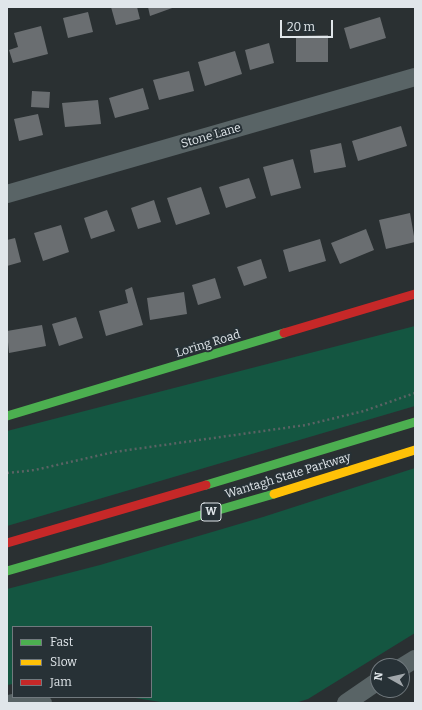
<!DOCTYPE html>
<style>
body{margin:0}
#map{position:relative;width:422px;height:710px;overflow:hidden;background:#2a3032;font-family:Bitter,serif}
canvas{display:block}
.frame{position:absolute;inset:0;border:8px solid #e0e6ea;pointer-events:none}
.legend{position:absolute;left:12px;top:626px;width:140px;height:72px;box-sizing:border-box;background:#273136;border:1px solid #71797e;margin:0;padding:5px 7px;list-style:none;font-size:12px;color:#e0e6ea}
.legend li{display:flex;align-items:center;gap:8px;height:20px}
.legend b{width:20px;border:1px solid #71797e}
.north{position:absolute;left:370px;top:658px;width:40px;height:40px;box-sizing:border-box;background:#273136;border:1px solid #71797e;border-radius:50%;rotate:278deg;font-size:11px;font-weight:700;line-height:16px;text-align:center;color:#e0e6ea}
.north::after{content:'';display:block;margin:auto;width:14px;height:18px;background:#a0a6aa;clip-path:polygon(50% 0,100% 100%,50% 72%,0 100%)}
.scale{position:absolute;left:280px;top:20px;width:53px;height:18px;box-sizing:border-box;border:2px solid #e0e6ea;border-top:0;padding-left:5px;font-size:12px;line-height:14px;white-space:nowrap;color:#e0e6ea;-webkit-text-stroke:3px #273136;paint-order:stroke}
</style>
<div id="map">
<canvas width="422" height="710"></canvas>
<div class="frame"></div>
<ul class="legend">
<li><b style="height:5px;background:#4caf50"></b>Fast</li>
<li><b style="height:5px;background:#ffc107"></b>Slow</li>
<li><b style="height:5px;background:#c62828"></b>Jam</li>
</ul>
<div class="north">N</div>
<div class="scale">20 m</div>
</div>
<script>
const c = document.querySelector('canvas').getContext('2d');
c.lineJoin = 'round';
function fill(path, color) { c.fillStyle = color; c.fill(path, 'evenodd'); }
const shape = rows => new Path2D(rows.map(r => 'M' + r).join(''));
function trace(path, color, width, dash) { c.strokeStyle = color; c.lineWidth = width; c.lineCap = dash ? 'butt' : 'round'; c.setLineDash(dash || []); c.stroke(path); }
function label(font, color, halo, rows, align = 'center') {
  c.font = font + ' Bitter,serif'; c.lineWidth = 4; c.setLineDash([]); c.textBaseline = 'middle'; c.strokeStyle = halo; c.fillStyle = color; for (const [text, x, y, turn = 0] of rows) {
    c.save(); c.translate(x, y); c.rotate((+turn || 0) * Math.PI / 180); c.textAlign = isNaN(turn) ? turn : align; if (halo) c.strokeText(text, 0, 0); c.fillText(text, 0, 0); c.restore();
  }
}
const green = shape([
 [415,326,415,406,7,526,7,431],
 [415,468,415,633,308,699,295,703,167,703,129,697,151,697,151,627,13,627,13,684,7,685,7,589,100,565,263,517]
]);
const building = shape([
 [111,7,137,7,140,19,116,25],
 [148,7,175,7,150,16],
 [88,12,93,32,68,38,63,18],
 [380,17,386,38,350,49,344,28],
 [41,26,48,54,13,63,9,50,18,47,14,33],
 [328,35,328,62,296,62,296,36],
 [269,43,274,63,250,70,245,50],
 [235,51,242,74,205,86,198,62],
 [189,71,194,91,159,100,153,80],
 [143,88,149,109,115,118,109,98],
 [32,91,50,92,49,108,31,107],
 [98,100,101,124,65,127,62,103],
 [38,114,43,135,19,141,14,119],
 [401,126,407,146,358,161,352,141],
 [341,143,346,167,314,173,310,150],
 [293,159,301,188,271,196,263,167],
 [249,178,256,198,226,208,219,187],
 [201,187,210,214,176,225,167,198],
 [154,200,161,222,138,229,131,208],
 [107,210,115,231,91,239,84,218],
 [410,213,415,242,386,249,379,220],
 [61,225,69,252,43,261,34,233],
 [366,229,374,250,340,264,331,243],
 [15,238,21,262,7,266,7,240],
 [320,239,326,261,289,272,283,250],
 [261,259,267,278,244,286,237,267],
 [215,278,221,298,198,305,192,285],
 [132,287,143,325,106,336,99,311,128,303,125,290],
 [184,292,187,314,150,320,147,298],
 [76,317,83,338,59,346,52,324],
 [42,325,46,346,9,353,7,331]
]);
const path = shape([
 [7,473,35,470,114,452,306,425,364,411,415,393]
]);
const street = shape([
 [7,194,415,77],
 [402,667,415,659],
 [12,703,43,703],
 [346,703,378,681]
]);
const fast = shape([
 [7,416,284,333],
 [206,485,415,422],
 [7,571,274,494]
]);
const slow = shape([
 [274,494,415,450]
]);
const jam = shape([
 [284,333,415,294],
 [7,543,206,485]
]);
const shields = [
 [211,512,20]
];
const shieldNames = [
 ["W",211,512]
];
const streetNames = [
 ["Stone Lane",211,136,-16],
 ["Loring Road",208,344,-17],
 ["Wantagh State Parkway",288,476,-17]
];
fill(green, '#145641');
fill(building, '#6a6e71');
trace(path, '#5a6364', 2.5, [2, 3]);
trace(street, '#596466', 18);
trace(fast, '#4caf50', 9);
trace(slow, '#ffc107', 9);
trace(jam, '#c62828', 9);
for (const [x, y, w] of shields) { const box = new Path2D(); box.roundRect(x - w / 2, y - 9, w, 18, 3); c.fillStyle = '#273136'; c.fill(box); trace(box, '#e0e6ea', 1); }
label('bold 11px', '#e0e6ea', null, shieldNames);
label('12px', '#e0e6ea', '#273136', streetNames);
</script>
